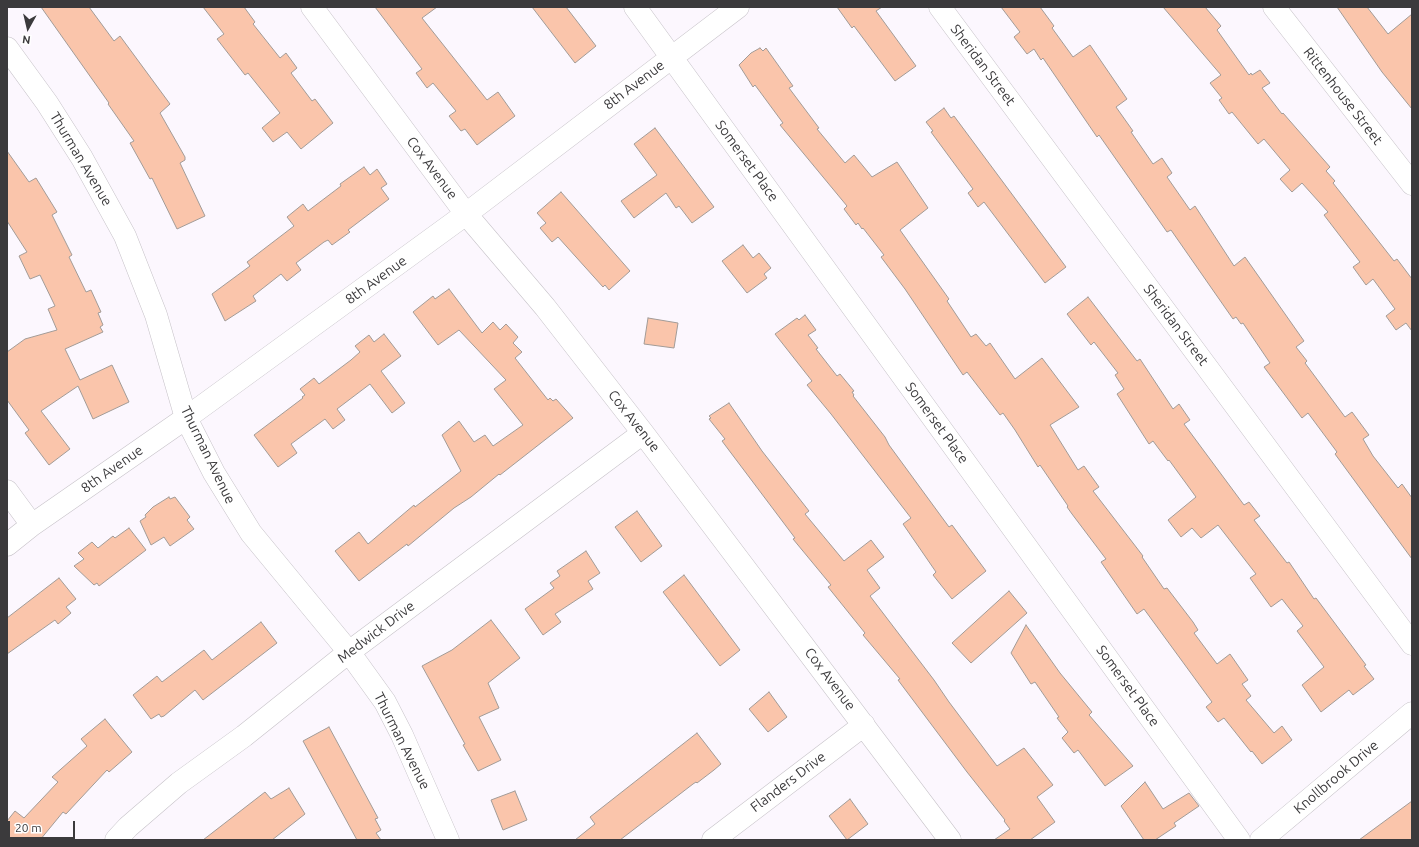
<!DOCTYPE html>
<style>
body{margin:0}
#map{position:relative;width:1419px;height:847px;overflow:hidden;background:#fcf7fe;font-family:Ubuntu,sans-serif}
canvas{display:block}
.frame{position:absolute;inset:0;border:8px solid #3b3a3c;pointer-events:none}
.north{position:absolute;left:8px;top:8px;width:40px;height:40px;-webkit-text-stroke:3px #fff;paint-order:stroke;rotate:188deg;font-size:11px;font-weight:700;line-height:16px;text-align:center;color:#3b3a3c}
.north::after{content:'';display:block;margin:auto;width:14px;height:18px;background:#3b3a3c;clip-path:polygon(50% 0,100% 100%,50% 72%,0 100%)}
.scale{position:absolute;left:8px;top:821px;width:67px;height:18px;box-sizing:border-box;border:2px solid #3b3a3c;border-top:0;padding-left:5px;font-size:12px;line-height:14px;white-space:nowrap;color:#3b3a3c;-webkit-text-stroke:3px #fff;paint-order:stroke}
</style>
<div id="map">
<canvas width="1419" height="847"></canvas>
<div class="frame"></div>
<div class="north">N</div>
<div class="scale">20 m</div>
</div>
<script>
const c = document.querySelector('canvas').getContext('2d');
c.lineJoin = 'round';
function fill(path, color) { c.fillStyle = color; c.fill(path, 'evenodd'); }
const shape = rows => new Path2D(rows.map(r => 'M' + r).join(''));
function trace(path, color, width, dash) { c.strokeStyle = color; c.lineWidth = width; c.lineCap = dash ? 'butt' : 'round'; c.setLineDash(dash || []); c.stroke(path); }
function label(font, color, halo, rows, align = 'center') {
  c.font = font + ' Ubuntu,sans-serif'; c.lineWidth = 3; c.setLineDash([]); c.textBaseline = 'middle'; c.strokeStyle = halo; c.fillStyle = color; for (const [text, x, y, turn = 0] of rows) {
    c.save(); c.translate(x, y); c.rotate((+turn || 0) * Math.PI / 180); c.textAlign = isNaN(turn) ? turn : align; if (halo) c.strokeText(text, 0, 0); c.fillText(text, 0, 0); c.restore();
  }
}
const building = shape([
 [41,7,89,7,114,41,120,36,170,104,160,113,185,157,185,160,180,163,205,216,177,229,152,178,150,179,130,143,134,141,108,104,109,103,41,7],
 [203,7,244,7,255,22,253,24,280,58,286,53,297,68,291,73,312,101,315,99,333,123,301,149,287,132,273,142,262,128,280,113,248,73,245,75,217,39,224,34,203,7],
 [375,7,437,7,422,18,487,100,498,92,515,116,477,145,465,129,461,131,449,116,456,111,433,83,427,88,416,73,422,69,375,7],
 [532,7,566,7,596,46,575,63,532,7],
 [837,7,882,7,876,11,916,66,895,81,854,26,852,28,837,7],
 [1001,7,1040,7,1054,26,1052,28,1073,57,1090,45,1127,99,1116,107,1133,131,1131,132,1153,164,1162,158,1172,173,1167,177,1190,210,1195,206,1234,266,1245,257,1304,341,1296,347,1307,361,1305,363,1345,417,1352,412,1369,435,1363,439,1373,456,1398,488,1402,484,1412,498,1412,559,1335,454,1337,452,1308,413,1302,418,1264,367,1270,363,1243,323,1241,324,1236,317,1233,319,1171,230,1167,232,1099,135,1097,137,1043,58,1041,60,1034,49,1027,54,1014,37,1020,32,1001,7],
 [1163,7,1205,7,1221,26,1217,30,1249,75,1251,73,1252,75,1260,70,1270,83,1262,88,1282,114,1283,113,1330,167,1326,171,1335,181,1333,183,1394,261,1397,259,1412,279,1412,331,1406,323,1396,330,1386,316,1395,309,1373,279,1366,285,1353,267,1360,262,1324,215,1328,212,1302,183,1292,192,1280,179,1290,170,1264,139,1258,144,1232,112,1229,114,1219,100,1222,98,1210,83,1221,75,1163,7],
 [1337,7,1367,7,1388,34,1412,14,1412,109,1382,72,1337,7],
 [760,48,763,51,766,48,793,86,789,88,819,128,817,129,845,163,854,155,872,177,897,162,928,208,900,230,949,299,947,301,971,337,976,334,986,346,990,343,1015,379,1042,358,1079,407,1050,425,1078,470,1084,466,1099,487,1093,491,1143,556,1142,557,1164,589,1167,588,1193,622,1198,630,1194,633,1217,664,1230,654,1248,680,1242,684,1251,696,1246,700,1274,733,1282,726,1292,740,1262,764,1252,751,1251,752,1224,718,1218,722,1206,707,1212,702,1144,609,1137,614,1101,562,1106,559,1072,514,1067,507,1068,506,1040,465,1038,467,1015,430,1003,413,1000,415,967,372,963,375,905,289,881,257,884,255,863,228,862,229,858,223,856,225,844,209,847,206,780,125,783,123,755,85,753,87,739,65,751,53,760,48],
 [944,108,951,118,954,116,1066,267,1045,283,984,202,978,207,968,193,973,189,931,132,933,131,926,122,944,108],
 [655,128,714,207,692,223,679,206,676,208,666,193,634,218,621,201,657,175,634,144,655,128],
 [7,151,29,182,36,178,57,212,52,215,72,255,69,257,86,292,91,290,101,312,98,313,103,325,100,327,103,332,65,349,80,380,112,365,129,402,93,419,78,386,41,411,70,449,49,465,25,433,29,430,7,400,7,352,25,339,57,330,48,309,55,306,40,275,30,279,19,256,27,252,7,221,7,151],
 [364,167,370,175,377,169,387,184,381,188,389,199,348,230,350,232,332,245,328,240,324,242,296,263,301,270,287,281,281,274,253,296,256,301,225,321,212,294,250,266,247,262,294,226,287,217,303,204,308,211,341,186,340,184,364,167],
 [561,192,630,271,609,290,605,285,603,287,558,237,552,242,540,228,546,223,537,213,561,192],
 [743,245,753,258,759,253,771,268,764,274,767,278,747,293,722,261,743,245],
 [449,289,482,333,493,322,500,330,506,324,518,337,513,343,522,352,515,358,548,400,550,398,553,401,556,399,573,418,500,475,499,474,471,497,454,508,408,546,407,544,359,581,335,551,359,532,368,544,414,505,415,507,461,471,442,435,459,421,474,442,485,435,493,446,523,425,494,389,506,380,459,330,438,345,413,312,433,296,435,299,449,289],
 [1088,297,1137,361,1140,359,1173,409,1179,404,1190,420,1184,424,1244,505,1249,502,1260,516,1254,520,1287,563,1289,562,1314,599,1316,598,1366,665,1364,666,1374,679,1353,695,1349,690,1321,712,1302,685,1324,667,1297,631,1303,626,1282,599,1271,607,1250,578,1256,574,1218,525,1201,538,1192,528,1181,537,1168,520,1196,497,1169,460,1168,461,1153,441,1149,444,1117,394,1124,389,1115,375,1118,373,1094,342,1091,345,1067,314,1088,297],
 [805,315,816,330,808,335,818,348,816,349,837,376,840,374,854,391,852,392,854,395,853,396,885,437,889,445,949,527,952,525,986,571,952,599,933,575,936,572,903,524,911,518,831,414,807,385,812,381,775,334,797,318,799,320,805,315],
 [648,318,678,323,674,348,644,344,648,318],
 [384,334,401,356,381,371,405,403,392,413,370,384,337,409,345,420,333,429,325,419,321,422,291,444,297,453,278,467,254,435,303,398,302,397,305,395,300,389,314,378,319,384,351,360,360,352,355,346,369,335,374,342,384,334],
 [729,403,762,451,809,511,805,514,844,561,871,540,884,557,867,570,880,588,870,596,934,680,949,702,997,766,1024,748,1053,785,1037,797,1055,822,1030,840,994,840,1010,829,1004,821,1005,820,967,772,898,680,900,679,863,635,865,633,828,587,831,585,793,539,795,538,722,441,725,439,709,419,711,418,709,416,729,403],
 [169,497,170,499,175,497,190,517,187,520,194,529,170,546,164,537,151,545,140,521,146,517,145,515,153,507,169,497],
 [637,511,662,546,641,562,615,527,637,511],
 [129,528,146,550,99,586,97,583,94,585,74,566,84,559,78,553,92,542,98,548,113,536,115,538,129,528],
 [586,551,600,573,588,581,593,589,555,614,561,622,543,635,525,609,554,588,550,583,560,576,557,571,586,551],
 [684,575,740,650,720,666,663,592,684,575],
 [59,578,76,599,66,607,71,613,58,624,55,620,7,654,7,618,59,578],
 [1009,591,1027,613,971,663,952,643,1009,591],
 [491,620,520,658,488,683,499,708,479,717,501,760,478,771,463,745,465,744,422,666,452,650,491,620],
 [261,622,277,643,203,700,195,690,164,716,161,717,159,714,151,719,133,695,157,676,162,682,204,650,212,660,261,622],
 [1026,625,1060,673,1092,712,1089,715,1133,766,1105,786,1078,750,1074,753,1062,738,1068,732,1057,718,1059,717,1035,682,1031,684,1011,653,1026,625],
 [769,692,787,717,768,732,749,709,769,692],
 [105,719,132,752,109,772,107,770,66,814,63,812,40,840,7,840,7,821,15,811,24,818,58,782,52,777,87,746,81,739,105,719],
 [329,727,378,818,375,819,381,830,376,833,381,840,357,840,303,741,329,727],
 [697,733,721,764,714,770,697,783,696,782,693,784,620,840,575,840,595,824,590,817,697,733],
 [1145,782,1163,809,1189,793,1199,806,1174,823,1176,826,1155,840,1144,840,1121,806,1145,782],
 [289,788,305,814,272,840,203,840,265,792,271,799,289,788],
 [515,791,527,820,503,830,491,800,515,791],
 [850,799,868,824,847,840,829,816,850,799],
 [1412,801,1412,840,1359,840,1412,801]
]);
const minor = shape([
 [312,7,466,214,545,307,643,433,950,840],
 [635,7,1239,840],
 [940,7,1412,644],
 [1274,7,1412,184],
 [7,48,47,103,82,158,125,236,156,315,186,418,214,473,251,533,349,652,385,702,402,735,448,840],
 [7,491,32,525],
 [7,545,32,525,186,418,466,214,738,7],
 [116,840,128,827,179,783,244,736,349,652,643,433],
 [713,840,864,725],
 [1261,840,1412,713]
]);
const streetNames = [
 ["Sheridan Street",983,65,53],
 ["8th Avenue",634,85,-37],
 ["Rittenhouse Street",1343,96,52],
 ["Thurman Avenue",81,159,59],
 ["Somerset Place",747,161,54],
 ["Cox Avenue",432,168,53],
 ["8th Avenue",376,280,-36],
 ["Sheridan Street",1176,325,53],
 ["Cox Avenue",634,421,52],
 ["Somerset Place",937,423,54],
 ["Thurman Avenue",208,455,64],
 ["8th Avenue",112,469,-35],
 ["Medwick Drive",376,632,-37],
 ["Cox Avenue",830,679,53],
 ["Somerset Place",1128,686,54],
 ["Thurman Avenue",402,741,63],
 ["Knollbrook Drive",1336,777,-40],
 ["Flanders Drive",788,782,-37]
];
fill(building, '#fac5ab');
trace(building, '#a29b97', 1);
trace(minor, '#c6c2c8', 23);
trace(minor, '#fff', 22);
label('14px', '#3b3a3c', '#fff', streetNames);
</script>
